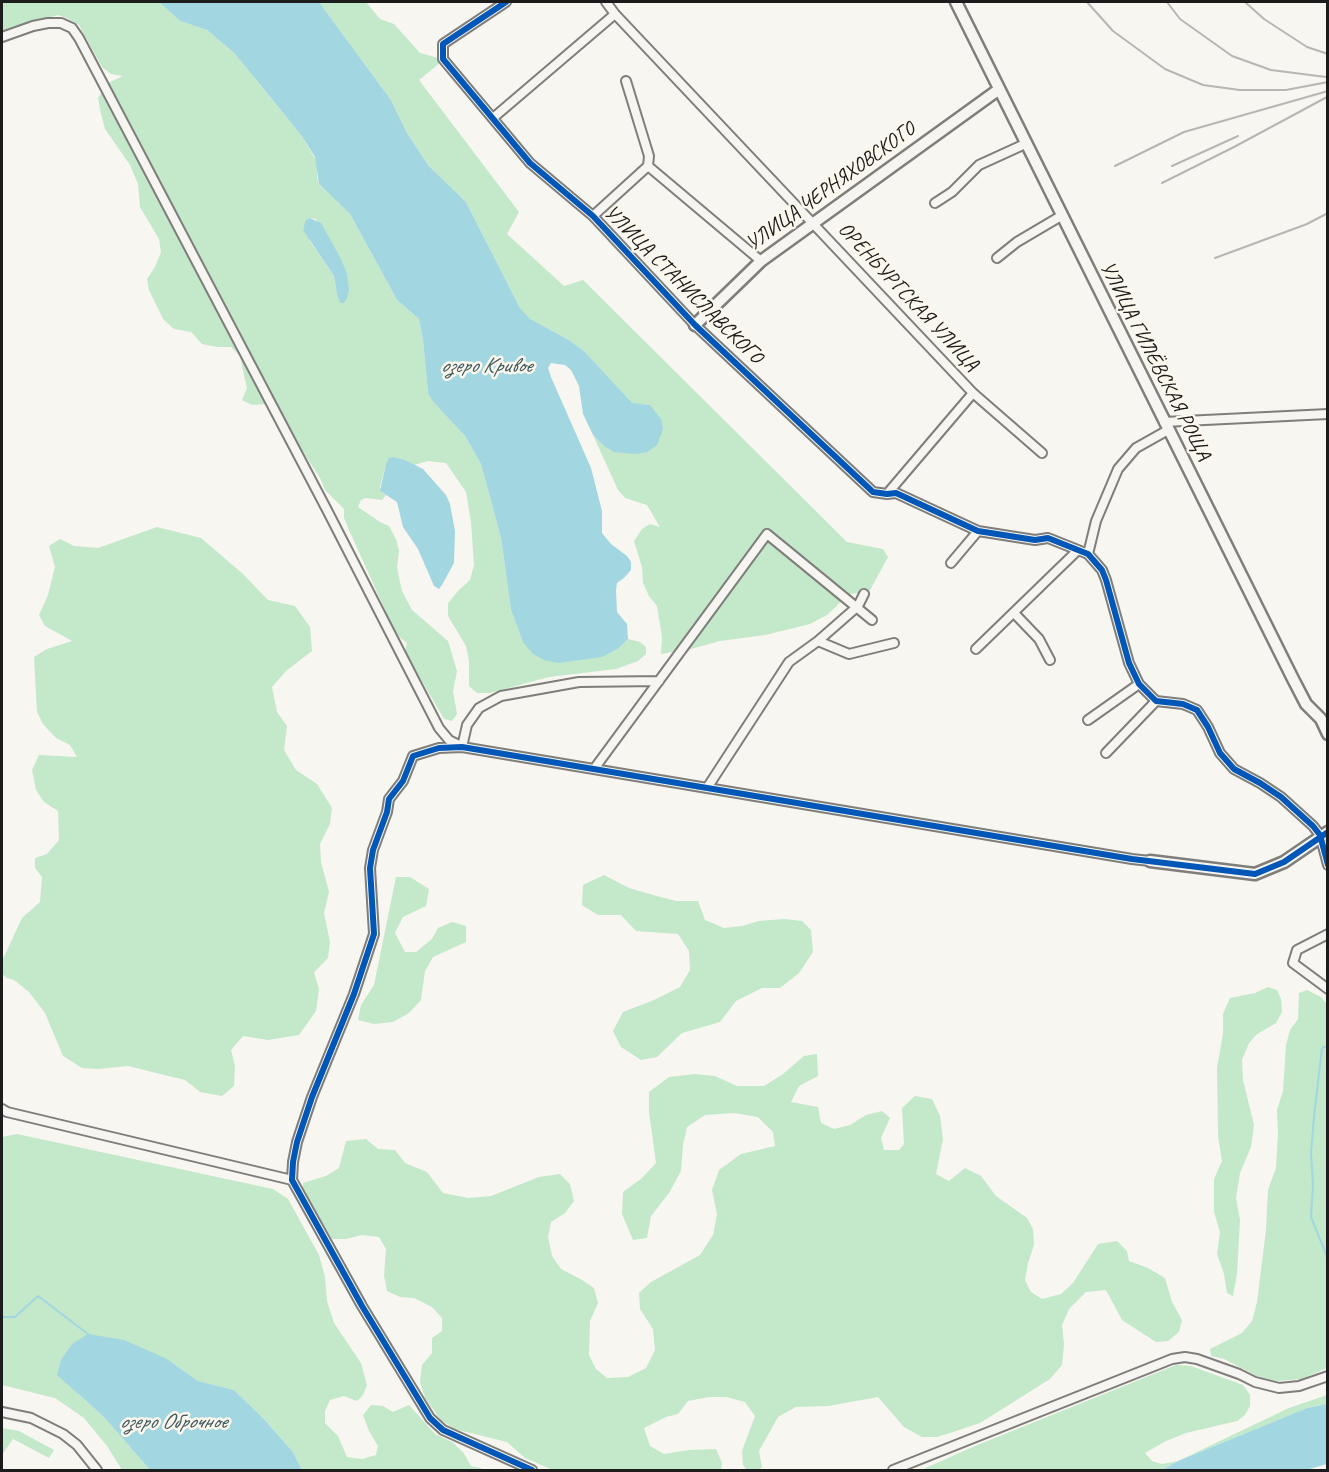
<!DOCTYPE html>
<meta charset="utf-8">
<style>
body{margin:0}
#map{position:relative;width:1329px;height:1472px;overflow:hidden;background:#f8f6f0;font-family:Caveat,sans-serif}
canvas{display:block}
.frame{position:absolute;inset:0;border:3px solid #1c1c1c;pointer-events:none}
</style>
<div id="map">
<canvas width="1329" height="1472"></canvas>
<div class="frame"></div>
</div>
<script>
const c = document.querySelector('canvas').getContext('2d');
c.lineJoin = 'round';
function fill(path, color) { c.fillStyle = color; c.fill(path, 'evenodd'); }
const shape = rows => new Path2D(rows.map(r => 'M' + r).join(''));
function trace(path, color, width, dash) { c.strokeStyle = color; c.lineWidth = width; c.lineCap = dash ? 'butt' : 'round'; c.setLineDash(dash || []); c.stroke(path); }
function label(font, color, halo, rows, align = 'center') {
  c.font = font + ' Caveat,sans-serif'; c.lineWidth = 5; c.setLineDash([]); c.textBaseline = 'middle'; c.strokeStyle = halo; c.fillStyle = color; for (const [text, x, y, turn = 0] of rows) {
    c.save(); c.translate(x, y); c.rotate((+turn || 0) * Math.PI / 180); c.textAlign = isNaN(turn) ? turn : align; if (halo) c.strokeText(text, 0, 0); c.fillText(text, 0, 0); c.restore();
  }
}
const green = shape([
 [2,2,159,2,180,21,207,30,234,53,301,135,317,162,317,176,319,184,350,214,397,300,419,319,423,340,428,393,465,436,481,464,501,538,511,610,523,642,619,648,628,639,640,642,646,647,646,654,638,661,616,669,549,677,490,693,477,693,469,686,469,661,466,646,448,616,448,603,458,591,470,580,474,565,471,522,466,492,446,463,428,461,414,465,405,460,386,464,380,487,382,493,386,495,382,500,366,498,361,500,358,507,380,522,389,526,396,539,399,551,397,568,402,591,412,610,448,641,457,671,453,691,457,714,452,721,444,719,405,652,407,643,396,634,349,530,344,518,344,509,325,490,320,478,298,444,284,417,267,404,252,405,242,400,247,388,244,375,240,356,231,347,217,347,202,344,191,332,174,329,163,319,149,290,147,279,155,267,161,252,159,239,140,207,138,184,130,165,105,129,100,109,98,98,108,83,123,76,111,74,102,67,79,25,67,18,58,15,2,31],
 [310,218,316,219,344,303,340,303,337,295,334,276,310,241,306,220],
 [319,2,366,2,380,19,394,24,420,53,438,58,441,62,419,80,519,212,507,234,564,286,583,280,847,542,883,549,888,557,869,592,849,594,827,615,810,624,765,635,720,641,691,649,661,654,662,637,657,606,649,596,643,583,642,567,634,541,642,529,650,524,660,527,647,505,625,498,618,490,593,435,604,446,650,405,632,404,584,351,569,340,529,319,520,308,466,202,428,165,407,133,391,100],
 [157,527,201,538,243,574,268,600,295,606,310,627,312,651,286,671,272,687,277,712,287,726,284,750,296,770,317,784,332,808,330,824,320,844,321,862,329,892,324,913,330,942,328,958,314,972,319,989,316,1011,299,1035,268,1040,243,1036,231,1050,235,1066,234,1086,222,1096,200,1092,185,1080,128,1066,98,1069,82,1068,63,1056,45,1013,29,992,14,980,7,978,2,974,2,961,22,918,40,902,42,877,35,868,35,858,47,854,59,840,58,811,44,802,36,790,32,770,39,755,77,757,70,745,56,738,43,724,37,712,34,657,47,649,72,641,45,626,39,615,48,595,55,567,49,546,60,539,74,546,98,548],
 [604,875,629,888,653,895,676,901,698,901,705,920,724,928,742,926,759,921,784,919,802,921,811,930,813,952,799,973,780,988,762,988,736,1001,720,1022,682,1033,657,1057,641,1060,621,1047,613,1031,623,1012,654,1000,680,987,690,970,689,951,678,934,636,931,621,915,598,915,582,905,583,885],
 [396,877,410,877,429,889,426,906,403,917,395,933,405,952,416,952,432,939,438,928,452,922,466,926,466,942,433,957,425,971,421,1000,409,1013,393,1022,374,1024,358,1020,361,1005,374,985],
 [1268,987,1277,990,1281,999,1282,1012,1276,1023,1257,1034,1249,1043,1242,1060,1243,1080,1254,1125,1251,1147,1240,1173,1236,1198,1240,1220,1237,1274,1233,1296,1227,1293,1224,1274,1217,1254,1220,1232,1214,1212,1214,1179,1222,1161,1218,1136,1217,1068,1223,1034,1223,1014,1230,998,1255,993],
 [1307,990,1321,997,1327,1004,1327,1368,1301,1379,1276,1381,1261,1378,1224,1359,1211,1356,1210,1349,1242,1333,1252,1321,1257,1302,1266,1230,1268,1190,1276,1168,1278,1133,1277,1110,1283,1091,1286,1045,1290,1030,1298,1019,1299,993],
 [817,1054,818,1076,799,1086,791,1102,818,1107,821,1123,834,1129,850,1125,866,1115,882,1111,890,1118,881,1138,884,1150,899,1150,904,1144,902,1108,915,1096,932,1099,940,1116,943,1139,936,1174,949,1181,965,1168,981,1176,996,1196,1027,1218,1033,1229,1034,1245,1028,1263,1025,1280,1031,1292,1042,1299,1061,1294,1073,1283,1098,1244,1117,1241,1127,1251,1129,1261,1148,1268,1165,1278,1172,1302,1182,1320,1179,1332,1168,1341,1156,1342,1122,1320,1106,1290,1086,1292,1069,1309,1062,1325,1064,1344,1062,1365,1050,1379,980,1423,953,1432,937,1437,922,1437,904,1427,878,1397,828,1406,796,1407,778,1417,759,1451,762,1467,759,1470,747,1470,743,1465,742,1451,755,1416,745,1402,726,1397,709,1397,688,1401,678,1414,666,1417,644,1428,650,1446,664,1454,689,1450,716,1449,722,1463,721,1470,553,1470,525,1458,507,1442,454,1429,440,1419,425,1398,420,1382,422,1365,432,1353,432,1338,442,1331,442,1318,432,1307,414,1298,400,1297,387,1291,384,1276,386,1249,379,1237,362,1235,346,1239,332,1239,303,1190,303,1183,326,1176,339,1168,346,1141,366,1139,378,1149,395,1150,405,1163,427,1172,443,1193,468,1198,491,1196,539,1177,560,1174,570,1184,574,1201,565,1213,551,1222,548,1237,552,1256,561,1269,582,1280,594,1288,598,1303,590,1321,589,1355,596,1369,607,1378,628,1377,646,1368,655,1350,653,1329,640,1309,639,1293,651,1282,700,1255,713,1235,717,1214,712,1190,719,1170,741,1154,775,1146,773,1132,758,1117,734,1113,705,1115,687,1127,683,1145,681,1171,669,1193,651,1216,647,1238,633,1240,622,1214,623,1192,642,1178,656,1163,649,1112,649,1092,669,1077,695,1074,715,1076,737,1086,764,1086,783,1074,804,1056],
 [17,1134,273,1189,288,1199,319,1255,325,1277,327,1301,334,1323,361,1363,367,1385,363,1395,357,1401,344,1396,330,1400,325,1411,325,1423,338,1436,347,1457,362,1459,376,1455,378,1446,369,1431,363,1415,371,1405,383,1406,393,1412,409,1405,435,1434,452,1442,463,1452,471,1466,488,1470,302,1470,293,1452,263,1418,234,1390,198,1381,167,1359,77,1393,104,1417,150,1470,122,1470,107,1446,84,1418,55,1398,2,1385,2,1137],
 [1176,1365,1191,1366,1243,1385,1250,1395,1250,1406,1245,1415,1237,1421,1186,1433,1166,1441,1145,1453,1152,1461,1162,1464,1178,1461,1289,1408,1327,1395,1327,1404,1307,1408,1178,1461,1162,1470,921,1470,975,1446],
 [2,1428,19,1431,54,1450,49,1458,13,1439,2,1455]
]);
const water = shape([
 [159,2,319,2,391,100,407,133,428,165,466,202,520,308,530,319,569,340,584,351,632,403,650,405,661,419,663,429,657,445,647,452,637,454,614,452,604,446,593,435,583,414,579,386,571,370,565,365,551,363,548,368,551,377,591,468,602,511,602,533,611,544,627,556,631,562,631,570,624,578,617,583,616,590,617,612,627,624,628,639,619,648,602,657,558,663,544,660,533,654,523,642,511,610,501,538,481,464,465,436,432,400,428,393,423,340,419,319,397,300,350,214,319,184,315,157,301,135,262,87,234,53,207,30,180,21],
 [310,218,321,223,341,259,347,274,349,290,347,298,344,303,340,303,337,295,334,276,303,230,306,220],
 [392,457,405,460,423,469,446,495,450,504,455,531,454,563,442,585,439,589,434,586,418,549,403,527,397,502,380,491,386,464,389,458],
 [88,1334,124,1340,167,1359,198,1381,234,1390,263,1418,293,1452,302,1470,150,1470,104,1417,57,1375,61,1360,72,1344],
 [1327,1404,1327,1464,1306,1470,1162,1470,1178,1461,1307,1408]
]);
const stream = shape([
 [1328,1046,1322,1048,1314,1117,1311,1153,1313,1185,1311,1217,1328,1259],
 [2,1317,15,1317,38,1296,88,1334]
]);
const minor = shape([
 [506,2,443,44,443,59,530,163,593,216,695,325,873,492,887,494,896,493,978,531,1035,540,1048,538,1088,554,1102,570,1106,580,1129,663,1139,684,1156,701,1183,704,1197,710,1208,727,1220,753,1234,769,1260,783,1281,797,1313,826,1320,835,1328,865],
 [606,2,615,14,973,393,1042,453],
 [2,37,33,26,48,23,61,23,72,28,79,38,327,510,439,728,449,740,461,746],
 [626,81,649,156,648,166],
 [493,118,615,14],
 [935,203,952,192,979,165,1025,144],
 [593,216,648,166,761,261],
 [997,258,1017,242,1061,216],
 [1164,422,1328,414],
 [887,494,973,393],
 [1088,554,1096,521,1118,469,1136,448,1168,430],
 [951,563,978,531],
 [1014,613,1039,639,1050,660],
 [818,641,858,606,864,594],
 [976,649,1078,550],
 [1088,720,1139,684],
 [462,747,467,725,479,708,501,696,579,682,659,681],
 [1106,753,1156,701],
 [594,769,767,534,872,620],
 [707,788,789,662,818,641,849,654,894,643],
 [1328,934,1297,950,1293,963,1328,989],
 [2,1109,7,1112,292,1180],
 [2,1412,31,1418,63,1434,77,1445,97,1470],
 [532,1470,443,1430,430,1418,362,1306,292,1180,293,1162,297,1142,312,1097,354,994,374,934,370,868,373,850,387,812,389,799,403,781,413,756,439,748,462,747,1132,859,1150,861],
 [893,1470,1172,1359,1185,1357,1197,1359,1239,1374,1255,1382,1279,1388,1299,1386,1328,1376]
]);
const tertiary = shape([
 [956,2,1293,679,1306,704,1321,719,1328,734],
 [695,325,761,261,998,90],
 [1150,861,1255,874,1284,862,1328,832]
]);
const rail = shape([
 [1087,2,1113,31,1165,69,1203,85,1240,90,1286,90,1328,82],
 [1167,2,1180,19,1232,56,1271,70,1326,77],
 [1245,2,1264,19,1307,47,1328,54],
 [1115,166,1184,132,1328,91],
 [1172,166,1238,136],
 [1162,183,1234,147,1327,97],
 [1215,258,1307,224,1328,213]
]);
const cycleway = shape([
 [506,2,443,44,443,59,530,163,593,216,695,325,873,492,887,494,896,493,978,531,1035,540,1048,538,1088,554,1102,570,1106,580,1129,663,1139,684,1156,701,1183,704,1197,710,1208,727,1220,753,1234,769,1260,783,1281,797,1313,826,1320,835,1328,865],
 [532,1470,443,1430,430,1418,362,1306,292,1180,293,1162,297,1142,312,1097,354,994,374,934,370,868,373,850,387,812,389,799,403,781,413,756,439,748,462,747,1132,859,1255,874,1284,862,1328,832]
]);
const streetNames = [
 ["УЛИЦА ЧЕРНЯХОВСКОГО",831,187,-36],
 ["УЛИЦА СТАНИСЛАВСКОГО",683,285,45],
 ["ОРЕНБУРГСКАЯ УЛИЦА",908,297,47],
 ["УЛИЦА ГИЛЁВСКАЯ РОЩА",1155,361,63]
];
const waterNames = [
 ["озеро Кривое",486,366],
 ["озеро Оброчное",173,1422]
];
fill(green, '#c3e8ca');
fill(water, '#a2d7e1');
trace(stream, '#a2d7e1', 2);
trace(minor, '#7f7e7b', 12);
trace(tertiary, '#7f7e7b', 15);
trace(minor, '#f6f5f1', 8);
trace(tertiary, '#f6f5f1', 10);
trace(rail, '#b7b6b4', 2);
trace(cycleway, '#0057b8', 6);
label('21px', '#1c1c1c', '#fbf7ec', streetNames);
label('italic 22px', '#3e595f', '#fbf7ec', waterNames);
</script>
